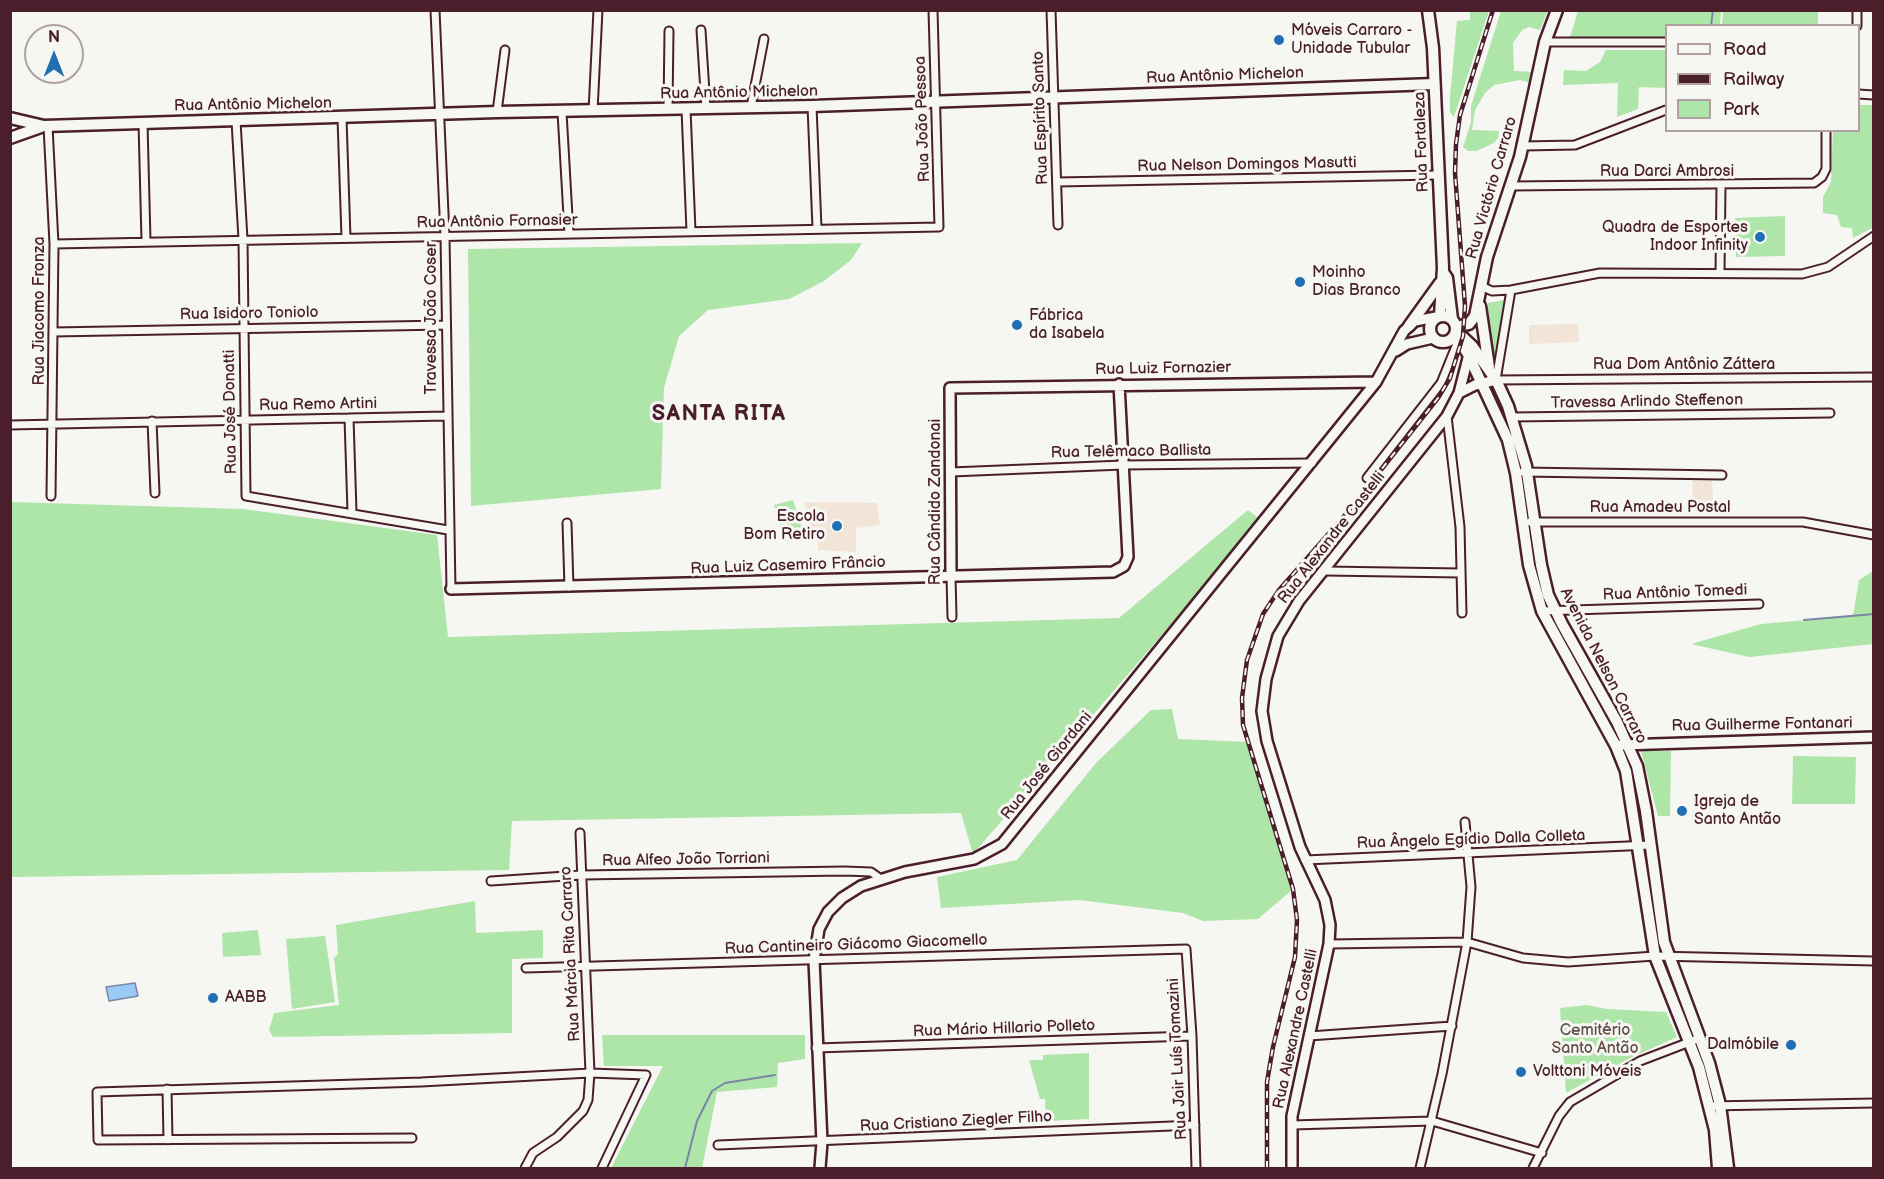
<!DOCTYPE html>
<meta charset="utf-8">
<style>
body{margin:0}
#map{position:relative;width:1884px;height:1179px;overflow:hidden;background:#f6f6f2;font-family:"Balsamiq Sans",sans-serif}
canvas{display:block}
.frame{position:absolute;inset:0;border:12px solid #4a1f2b;pointer-events:none}
.legend{position:absolute;left:1665px;top:24px;width:195px;height:108px;box-sizing:border-box;background:#f6f6f2;border:2px solid #b1a0a2;margin:0;padding:8px 10px;list-style:none;font-size:18px;color:#4a1f2b}
.legend li{display:flex;align-items:center;gap:12px;height:30px}
.legend b{width:30px;border:2px solid #b1a0a2}
.north{position:absolute;left:24px;top:24px;width:60px;height:60px;box-sizing:border-box;background:#f6f6f2;border:2px solid #b1a0a2;border-radius:50%;rotate:0deg;font-size:16px;font-weight:700;line-height:24px;text-align:center;color:#4a1f2b}
.north::after{content:'';display:block;margin:auto;width:21px;height:27px;background:#1f6fb2;clip-path:polygon(50% 0,100% 100%,50% 72%,0 100%)}
</style>
<div id="map">
<canvas width="1884" height="1179"></canvas>
<div class="frame"></div>
<ul class="legend">
<li><b style="height:8px;background:#f6f6f2"></b>Road</li>
<li><b style="height:8px;background:#4a1f2b"></b>Railway</li>
<li><b style="height:16px;background:#aee5a8"></b>Park</li>
</ul>
<div class="north">N</div>
</div>
<script>
const c = document.querySelector('canvas').getContext('2d');
c.lineJoin = 'round';
function fill(path, color) { c.fillStyle = color; c.fill(path, 'evenodd'); }
const shape = rows => new Path2D(rows.map(r => 'M' + r).join(''));
function trace(path, color, width, dash) { c.strokeStyle = color; c.lineWidth = width; c.lineCap = dash ? 'butt' : 'round'; c.setLineDash(dash || []); c.stroke(path); }
function label(font, color, halo, rows, align = 'center') {
  c.font = font + ' "Balsamiq Sans",sans-serif'; c.lineWidth = 6; c.setLineDash([]); c.textBaseline = 'middle'; c.strokeStyle = halo; c.fillStyle = color; for (const [text, x, y, turn = 0] of rows) {
    c.save(); c.translate(x, y); c.rotate((+turn || 0) * Math.PI / 180); c.textAlign = isNaN(turn) ? turn : align; if (halo) c.strokeText(text, 0, 0); c.fillText(text, 0, 0); c.restore();
  }
}
const built = shape([
 [1578,324,1579,342,1529,344,1529,325],
 [1693,478,1712,478,1713,503,1692,505],
 [805,502,877,503,880,525,856,528,856,552,818,550,817,531,806,529]
]);
const green = shape([
 [1470,11,1489,11,1454,117,1450,112,1450,97,1457,21,1470,20],
 [1501,11,1548,11,1540,30,1529,27,1522,30,1513,43,1514,71,1534,72,1531,83,1520,80,1494,85,1485,93,1475,110,1472,130,1499,131,1498,138,1494,143,1476,151,1468,151,1463,147,1471,122,1471,106],
 [1578,11,1721,11,1720,25,1666,26,1666,38,1570,37],
 [1723,11,1818,11,1818,25,1722,25],
 [1606,50,1666,50,1666,88,1639,87,1638,109,1617,117,1618,83,1563,85,1564,70,1586,71,1600,62],
 [1859,105,1873,105,1874,227,1853,238,1852,228,1841,227,1837,215,1823,213,1823,197,1831,182,1833,131,1858,130],
 [1785,216,1785,256,1736,257,1735,218],
 [862,243,851,260,824,281,789,299,708,310,679,336,664,388,661,489,471,506,468,249],
 [1505,300,1496,361,1488,341,1488,303],
 [793,500,803,531,784,537,774,505],
 [11,502,243,509,437,535,448,637,1119,618,1248,510,1261,520,973,854,961,813,512,821,509,870,11,877],
 [1873,571,1873,644,1749,657,1691,644,1761,624,1853,616,1859,580],
 [1172,709,1178,739,1247,742,1293,889,1258,919,1203,921,1183,913,1079,900,941,908,937,877,1017,860,1096,763,1151,710],
 [1641,751,1671,751,1670,816,1658,816],
 [1793,756,1856,757,1855,804,1792,804],
 [475,901,476,933,543,930,543,958,512,959,512,1033,273,1037,269,1030,274,1013,339,1005,334,958,338,954,336,925],
 [258,930,261,955,223,957,222,933],
 [325,936,335,1002,292,1009,286,939],
 [1587,1005,1607,1009,1666,1012,1677,1037,1630,1058,1566,1093,1560,1008],
 [602,1035,805,1035,805,1059,778,1063,777,1087,717,1092,702,1168,611,1168,663,1066,604,1066],
 [1089,1053,1089,1119,1046,1121,1045,1099,1040,1099,1029,1060,1043,1060,1043,1055]
]);
const water = shape([
 [135,983,138,996,109,1001,106,987,135,983]
]);
const stream = shape([
 [1711,26,1713,10],
 [1804,620,1874,614],
 [685,1168,697,1121,712,1091,725,1083,775,1075]
]);
const minor = shape([
 [435,10,445,236,451,589],
 [1051,10,1058,225],
 [1857,26,1857,10],
 [701,30,706,108],
 [1545,42,1666,42],
 [1858,94,1874,95],
 [812,106,817,228],
 [751,107,764,39],
 [668,109,669,31],
 [686,109,691,231],
 [593,111,598,10],
 [497,112,505,50],
 [562,112,569,234],
 [342,118,346,238],
 [236,121,243,239,246,496,448,530],
 [143,123,146,241],
 [48,126,54,244,51,496],
 [1523,146,1575,145,1666,110],
 [1057,182,1437,175],
 [1510,186,1814,183,1822,177,1826,169,1826,130],
 [54,244,939,227,933,10],
 [1720,273,1721,186],
 [1481,286,1492,291,1511,290,1600,273,1802,274,1828,267,1874,236],
 [1511,290,1496,380,1874,377],
 [53,332,445,325],
 [1447,416,1460,527,1462,613],
 [1512,417,1830,413],
 [349,418,352,512],
 [152,421,155,493],
 [10,425,446,416],
 [951,472,1123,465,1312,463],
 [1523,472,1722,475],
 [1367,478,1441,383,1458,341],
 [1530,522,1803,522,1874,535],
 [567,523,569,587],
 [1325,571,1461,573],
 [951,576,952,617],
 [1542,611,1759,604],
 [1305,860,1650,845],
 [491,881,581,875,845,871,871,872,881,879],
 [1329,944,1467,942,1523,958,1568,962,1655,956,1874,961],
 [526,968,1186,949,1192,1036,1196,1168],
 [1309,1036,1452,1026],
 [816,1048,1192,1036],
 [167,1089,168,1140],
 [1709,1106,1874,1103],
 [1292,1125,1432,1121,1542,1153],
 [412,1138,98,1140,97,1092,421,1082,590,1073,646,1075,602,1168],
 [718,1145,1195,1125],
 [525,1168,533,1153,557,1137,583,1111,588,1100,590,1073,580,833],
 [1420,1168,1442,1074,1467,942,1471,887,1465,822],
 [1533,1168,1559,1116,1570,1102,1640,1061,1700,1038]
]);
const tertiary = shape([
 [1396,351,1407,344,1433,338],
 [1459,393,1475,385,1496,380],
 [951,576,950,388,1376,382],
 [451,589,1113,572,1124,566,1128,557,1119,384],
 [1621,745,1874,737],
 [820,1168,822,1142,814,960,819,929,828,912,842,898,861,886,905,872,974,859,1002,844,1376,382,1404,331,1415,321,1436,317],
 [1292,1168,1292,1116,1329,944,1330,925,1325,900,1300,847,1267,741,1262,711,1266,679,1278,636,1299,601,1447,416,1459,393,1469,354]
]);
const secondary = shape([
 [1428,10,1433,48,1443,268,1440,316],
 [10,118,44,126,497,112,812,106,1434,84],
 [10,138,41,127],
 [1443,272,1447,278,1452,319],
 [1480,306,1489,367],
 '1430 329a13 13 0 1 1 26 0a13 13 0 1 1-26 0Z',
 [1409,326,1440,283],
 [1456,327,1469,324,1475,316,1487,257,1520,157,1545,42,1557,10],
 [1456,331,1472,346,1496,380,1508,406,1526,466,1541,565,1548,595,1562,624,1617,722,1637,766,1646,811,1664,942,1709,1063,1720,1105,1728,1168],
 [1452,338,1461,343,1468,354,1508,440,1516,473,1529,565,1542,611,1616,746,1626,771,1655,956,1699,1067,1715,1130,1718,1168]
]);
const rail = shape([
 [1267,1168,1267,1082,1273,1047,1295,957,1297,920,1293,889,1243,725,1242,698,1247,660,1263,614,1279,590,1346,514,1438,398,1450,378,1463,336,1465,306,1455,173,1456,144,1460,115,1493,10]
]);
const markers = [
 [1279,40,6,"#1f6fb2"],
 [1760,237,6,"#1f6fb2"],
 [1300,282,6,"#1f6fb2"],
 [1017,325,6,"#1f6fb2"],
 [837,526,6,"#1f6fb2"],
 [1682,811,6,"#1f6fb2"],
 [213,998,6,"#1f6fb2"],
 [1791,1045,6,"#1f6fb2"],
 [1521,1072,6,"#1f6fb2"]
];
const poiNames = [
 ["Móveis Carraro -",1291,31],
 ["Unidade Tubular",1291,49],
 ["Quadra de Esportes",1748,228,"right"],
 ["Indoor Infinity",1748,246,"right"],
 ["Moinho",1312,273],
 ["Dias Branco",1312,291],
 ["Fábrica",1029,316],
 ["da Isabela",1029,334],
 ["Escola",825,517,"right"],
 ["Bom Retiro",825,535,"right"],
 ["Igreja de",1694,802],
 ["Santo Antão",1694,820],
 ["AABB",225,998],
 ["Dalmóbile",1779,1045,"right"],
 ["Volttoni Móveis",1533,1072]
];
const streetNames = [
 ["Rua Antônio Michelon",1225,76,-2],
 ["Rua Antônio Michelon",739,93,-1],
 ["Rua Antônio Michelon",253,105,-1],
 ["Rua Espírito Santo",1041,118,-92],
 ["Rua João Pessoa",923,119,-92],
 ["Rua Fortaleza",1422,142,-92],
 ["Rua Nelson Domingos Masutti",1247,165,-1],
 ["Rua Darci Ambrosi",1667,172],
 ["Rua Victório Carraro",1492,188,-74],
 ["Rua Antônio Fornasier",497,222,-1],
 ["Rua Jiacomo Fronza",40,311,-90],
 ["Rua Isidoro Toniolo",249,314,-1],
 ["Travessa João Coser",432,318,-90],
 ["Rua Dom Antônio Záttera",1684,365],
 ["Rua Luiz Fornazier",1163,369,-1],
 ["Travessa Arlindo Steffenon",1647,402,-1],
 ["Rua Remo Artini",318,405,-1],
 ["Rua José Donatti",231,412,-91],
 ["Rua Telêmaco Ballista",1131,452,-1],
 ["Rua Cândido Zandonai",936,502,-90],
 ["Rua Amadeu Postal",1660,508],
 ["Rua Alexandre Castelli",1332,538,-52],
 ["Rua Luiz Casemiro Frâncio",788,566,-2],
 ["Rua Antônio Tomedi",1675,593,-2],
 ["Avenida Nelson Carraro",1603,666,63],
 ["Rua Guilherme Fontanari",1762,725,-1],
 ["Rua José Giordani",1047,766,-51],
 ["Rua Ângelo Egídio Dalla Colleta",1471,840,-2],
 ["Rua Alfeo João Torriani",686,860,-1],
 ["Rua Cantineiro Giácomo Giacomello",856,945,-2],
 ["Rua Márcia Rita Carraro",571,954,-93],
 ["Rua Mário Hillario Polleto",1004,1029,-2],
 ["Rua Alexandre Castelli",1296,1029,-78],
 ["Rua Jair Luís Tomazini",1178,1059,-93],
 ["Rua Cristiano Ziegler Filho",956,1122,-3]
];
const parkNames = [
 ["Cemitério",1595,1031],
 ["Santo Antão",1595,1049]
];
const districtNames = [
 ["SANTA RITA",719,414]
];
fill(built, '#f2e4d7');
fill(green, '#aee5a8');
fill(water, '#9acaf6');
trace(water, '#7a86a5', 1.5);
trace(stream, '#7a86a5', 2);
trace(minor, '#4a1f2b', 11);
trace(tertiary, '#4a1f2b', 14);
trace(secondary, '#4a1f2b', 15);
trace(minor, '#f6f6f2', 7);
trace(tertiary, '#f6f6f2', 9);
trace(secondary, '#f6f6f2', 10);
trace(rail, '#4a1f2b', 4.5);
trace(rail, '#f6f6f2', 2, [7]);
for (const [x, y, r, color] of markers) { const dot = new Path2D(); dot.arc(x, y, r, 0, 2 * Math.PI); c.fillStyle = color; c.fill(dot); trace(dot, '#f6f6f2', 2); }
label('16px', '#4a1f2b', '#f6f6f2', poiNames, 'left');
label('16px', '#4a1f2b', '#f6f6f2', streetNames);
label('16px', '#63504a', '#f6f6f2', parkNames);
c.letterSpacing = '1.5px';
label('bold 22px', '#4a1f2b', '#f6f6f2', districtNames);
c.letterSpacing = '0px';
</script>
